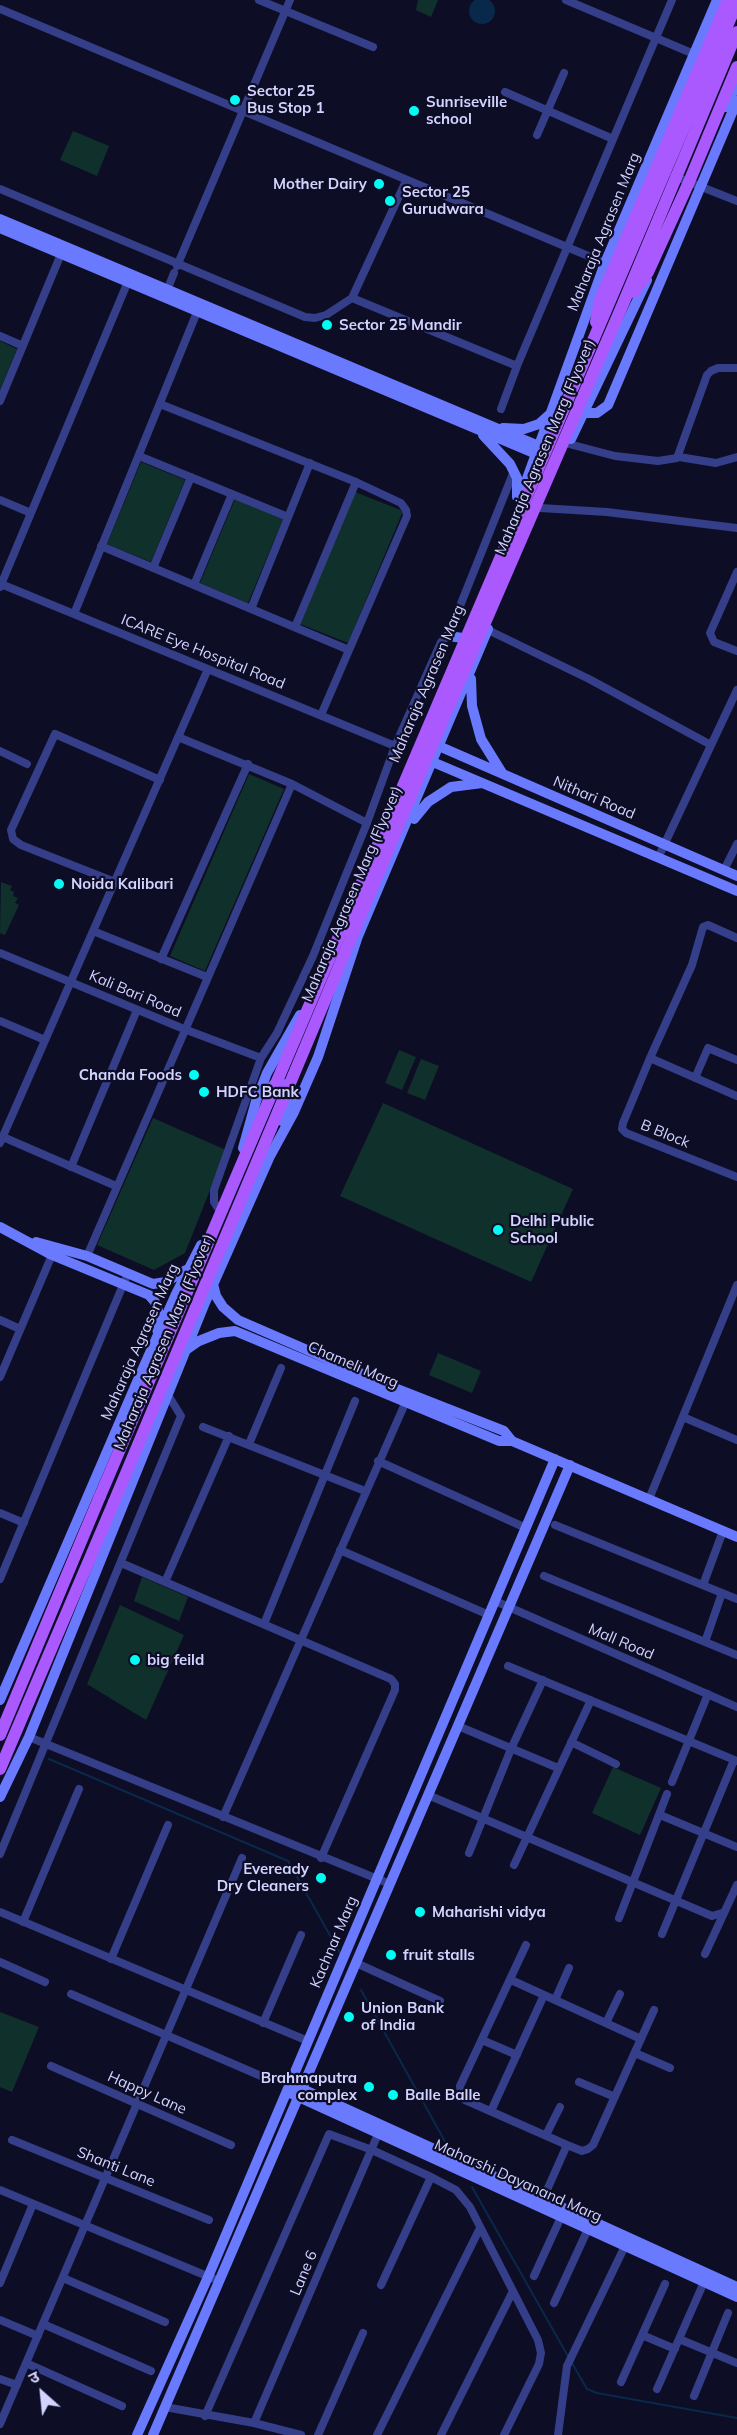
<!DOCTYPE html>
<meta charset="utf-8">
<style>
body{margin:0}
#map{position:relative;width:737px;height:2435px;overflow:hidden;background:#0e0d26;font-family:Mulish,"Noto Sans Devanagari",sans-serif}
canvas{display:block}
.north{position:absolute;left:12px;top:2363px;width:60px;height:60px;-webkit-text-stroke:4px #0e0d26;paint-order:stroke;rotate:333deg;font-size:16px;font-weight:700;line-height:24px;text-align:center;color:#d2d3ff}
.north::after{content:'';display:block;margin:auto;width:21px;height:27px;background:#d2d3ff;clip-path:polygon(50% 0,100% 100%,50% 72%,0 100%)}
</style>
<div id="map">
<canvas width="737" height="2435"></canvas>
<div class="north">उ</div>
</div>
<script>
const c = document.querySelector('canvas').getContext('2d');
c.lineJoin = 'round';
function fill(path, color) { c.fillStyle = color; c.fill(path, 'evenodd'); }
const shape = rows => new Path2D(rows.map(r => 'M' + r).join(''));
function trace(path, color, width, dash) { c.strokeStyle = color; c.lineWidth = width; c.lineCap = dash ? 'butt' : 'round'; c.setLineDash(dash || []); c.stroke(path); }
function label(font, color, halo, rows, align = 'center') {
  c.font = font + ' Mulish,sans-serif'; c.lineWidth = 4.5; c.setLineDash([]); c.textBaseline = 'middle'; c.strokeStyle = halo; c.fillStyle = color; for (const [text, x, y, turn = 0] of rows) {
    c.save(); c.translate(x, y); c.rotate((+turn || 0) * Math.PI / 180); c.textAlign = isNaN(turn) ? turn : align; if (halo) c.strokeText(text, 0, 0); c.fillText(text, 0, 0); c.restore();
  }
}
const green = shape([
 [418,0,438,0,431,17,416,10],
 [73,131,109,146,97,176,60,160],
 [0,341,17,349,0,390],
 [141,462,185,480,151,562,107,544],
 [355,492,403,511,348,643,300,624],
 [235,499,283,519,248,603,200,583],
 [249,774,284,789,205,971,170,956],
 [1,882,12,886,10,890,14,892,13,896,18,898,15,903,19,905,5,935,0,933],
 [399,1050,416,1057,402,1090,385,1083],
 [421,1059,439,1066,425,1100,407,1093],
 [383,1103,573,1189,531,1282,340,1196],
 [153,1118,226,1150,185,1253,154,1270,97,1245],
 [438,1353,481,1371,472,1393,429,1375],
 [142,1577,188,1597,179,1621,134,1601],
 [120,1605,184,1635,146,1720,87,1684],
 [613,1767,661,1788,640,1835,592,1813],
 [0,2012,39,2027,12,2092,0,2087]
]);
const water = shape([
 '469 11a13 13 0 1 1 26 0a13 13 0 1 1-26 0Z'
]);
const stream = shape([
 [49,1759,288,1861,340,1953],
 [361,1990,448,2147],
 [472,2187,569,2358],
 [572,2363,587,2389,597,2393,737,2418]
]);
const street = shape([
 [259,0,373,47],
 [566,0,694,54],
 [0,9,605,263],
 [505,92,613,139],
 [537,135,564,73],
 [674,176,737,201],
 [0,189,305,317,315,318,326,315,352,298,406,181],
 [177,266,290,0],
 [166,293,174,273],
 [352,298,517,366],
 [0,336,23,346],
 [0,401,61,254],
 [160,404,356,482,401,503,406,510,407,516,321,715],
 [501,409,517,366,672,0],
 [569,444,615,456,658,461,677,458,707,375,711,371,718,368,737,368],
 [139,456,288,517],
 [679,457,716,463,737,457],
 [0,500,31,513],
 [540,508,607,512,737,528],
 [101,546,349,650],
 [153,568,191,477],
 [737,572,710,633,714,642,737,651],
 [1,584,395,746],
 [194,585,232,494],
 [0,587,129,279],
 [251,609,310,463],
 [74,614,197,312],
 [295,627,356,482],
 [488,630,589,679,711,745],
 [178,737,292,784,367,823],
 [0,751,27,764],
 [658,858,737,690],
 [724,870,737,844],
 [115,882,21,845,13,839,11,830,55,734,160,780],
 [93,931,207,977],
 [737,938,708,925,703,927,692,965,650,1058,623,1123,622,1129,626,1133,737,1177],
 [0,953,184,1029,261,1058],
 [161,959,248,764],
 [0,1021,45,1040],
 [650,1058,737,1096],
 [695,1078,708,1048,737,1060],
 [3,1137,116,1186],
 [0,1143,208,669],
 [71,1167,137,1010],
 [219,1210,214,1202,214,1190,261,1058,277,1033,313,956,367,823,395,746,441,642,448,636,514,471],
 [87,1256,292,784],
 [0,1320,20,1329],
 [0,1377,52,1255],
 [683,1417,737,1440],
 [203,1427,365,1491],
 [249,1444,281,1368],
 [378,1461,526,1528],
 [649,1499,737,1285],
 [0,1513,24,1523],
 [555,1525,737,1599],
 [340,1550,489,1615],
 [121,1563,391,1679,395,1684,395,1690,321,1858],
 [544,1576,737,1655],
 [0,1579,128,1273],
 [165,1582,229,1436],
 [703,1585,723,1531],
 [495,1601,737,1707],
 [264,1624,355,1401],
 [705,1642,722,1593],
 [508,1666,737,1761],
 [458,1726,558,1768],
 [29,1737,390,1884],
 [571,1742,616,1764],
 [672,1782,708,1694],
 [428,1795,712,1916,722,1913],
 [660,1815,737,1847],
 [223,1817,407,1399],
 [469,1853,511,1749,543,1680],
 [0,1854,181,1416,168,1395],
 [514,1865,591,1700],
 [0,1912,308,2041],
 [619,1918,667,1794],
 [23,1922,79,1789],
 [662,1934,734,1760],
 [526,1945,460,2086,461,2094,465,2100,567,2145,582,2151,588,2149,593,2145,654,2010],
 [705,1954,737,1885],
 [111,1959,168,1825],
 [0,1962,45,1982],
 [356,1963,440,2001],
 [511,1980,641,2039],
 [71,1994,268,2079],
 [555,2000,569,1968],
 [263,2023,301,1935],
 [606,2023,620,1994],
 [482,2040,517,2055],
 [635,2053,670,2068],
 [51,2066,231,2145],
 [579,2082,615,2097],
 [491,2111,544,1995],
 [546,2135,560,2107],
 [12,2140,209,2220],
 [0,2190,219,2281],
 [543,2199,567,2145],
 [534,2276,561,2217],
 [63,2278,165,2322],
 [0,2283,33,2204],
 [381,2285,431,2177],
 [554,2303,588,2229],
 [0,2320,38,2336],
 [43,2324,151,2371],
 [642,2335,675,2349],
 [679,2339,737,2363],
 [26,2363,122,2406],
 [0,2379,17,2385],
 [621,2382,665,2284],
 [657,2389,704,2282],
 [694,2396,728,2313],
 [165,2407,254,2423,301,2435],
 [205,2416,329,2134,372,2150,431,2177,456,2190,470,2207,538,2340,541,2353,539,2364,504,2435],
 [254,2423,378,2134],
 [0,2424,242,1858],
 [318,2435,363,2333],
 [377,2435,480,2228],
 [441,2435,512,2293],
 [558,2435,567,2366,625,2246]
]);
const secondary = shape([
 [726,107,737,83],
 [0,219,539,446],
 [0,228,536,454],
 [583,413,597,413,608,405,737,101],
 [503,428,524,429,539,424,549,415],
 [483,435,510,464,517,478,517,497],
 [571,439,647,280],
 [520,498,605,263,717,0],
 [448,636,463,638],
 [471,679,472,706,481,739,502,773],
 [434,744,737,876],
 [428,760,737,891],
 [414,819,428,802,451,787,482,783],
 [270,1089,274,1084,283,1084,289,1090,291,1096,282,1121],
 [243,1148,256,1101,267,1073,300,1015],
 [0,1227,52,1255,149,1295,155,1302,159,1314,157,1330],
 [36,1242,87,1256,153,1284,166,1282,186,1270],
 [213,1284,216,1296,223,1307,238,1320,397,1389,504,1431,512,1441],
 [186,1350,199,1341,219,1333,235,1331,499,1441,512,1441,737,1537],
 [0,1700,137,1382,176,1294,201,1245],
 [0,1797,29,1737,204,1305,270,1156,294,1112,318,1057,358,936,488,629],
 [296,2086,737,2287],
 [292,2094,737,2297],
 [137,2435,208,2277,555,1459],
 [153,2435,570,1465]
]);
const primary = shape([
 [0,1735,100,1496],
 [0,1769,114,1502]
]);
const primaryBridge = shape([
 [634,292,648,272,689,182,737,67],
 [596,322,600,300,728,0],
 [100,1496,737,3],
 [114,1502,436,736,620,311,737,32]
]);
const markers = [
 [235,100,6,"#00fdf3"],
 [414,111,6,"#00fdf3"],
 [379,184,6,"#00fdf3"],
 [390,201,6,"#00fdf3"],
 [327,325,6,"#00fdf3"],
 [59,884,6,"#00fdf3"],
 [194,1075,6,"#00fdf3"],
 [204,1092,6,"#00fdf3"],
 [498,1230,6,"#00fdf3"],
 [135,1660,6,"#00fdf3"],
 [321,1878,6,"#00fdf3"],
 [420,1912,6,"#00fdf3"],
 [391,1955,6,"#00fdf3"],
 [349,2017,6,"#00fdf3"],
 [369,2087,6,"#00fdf3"],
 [393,2095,6,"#00fdf3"]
];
const poiNames = [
 ["Sector 25",247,91],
 ["Bus Stop 1",247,108],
 ["Sunriseville",426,102],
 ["school",426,119],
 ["Mother Dairy",367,184,"right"],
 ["Sector 25",402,192],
 ["Gurudwara",402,209],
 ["Sector 25 Mandir",339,325],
 ["Noida Kalibari",71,884],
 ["Chanda Foods",182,1075,"right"],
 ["HDFC Bank",216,1092],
 ["Delhi Public",510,1221],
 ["School",510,1238],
 ["big feild",147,1660],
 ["Eveready",309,1869,"right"],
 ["Dry Cleaners",309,1886,"right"],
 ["Maharishi vidya",432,1912],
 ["fruit stalls",403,1955],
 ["Union Bank",361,2008],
 ["of India",361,2025],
 ["Brahmaputra",357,2078,"right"],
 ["complex",357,2095,"right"],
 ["Balle Balle",405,2095]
];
const streetNames = [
 ["Maharaja Agrasen Marg",604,232,-68],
 ["Maharaja Agrasen Marg (Flyover)",545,447,-67],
 ["ICARE Eye Hospital Road",203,652,22],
 ["Maharaja Agrasen Marg",427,684,-67],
 ["Nithari Road",594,798,23],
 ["Maharaja Agrasen Marg (Flyover)",352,894,-67],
 ["Kali Bari Road",135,994,23],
 ["B Block",665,1134,22],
 ["Maharaja Agrasen Marg",140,1342,-66],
 ["Maharaja Agrasen Marg (Flyover)",164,1342,-67],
 ["Chameli Marg",353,1365,23],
 ["Mall Road",621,1642,23],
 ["Kachnar Marg",334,1942,-67],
 ["Happy Lane",147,2093,24],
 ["Shanti Lane",116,2167,22],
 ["Maharshi Dayanand Marg",518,2181,24],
 ["Lane 6",304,2273,-67]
];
fill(green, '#10302b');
fill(water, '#09294a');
trace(stream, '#09294a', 2);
trace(street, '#353e88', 8);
trace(secondary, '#697aff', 10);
trace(primary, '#aa59ff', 12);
trace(primaryBridge, '#aa59ff', 12);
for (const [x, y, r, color] of markers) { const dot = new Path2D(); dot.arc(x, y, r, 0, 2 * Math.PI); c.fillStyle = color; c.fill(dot); trace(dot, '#0e0d26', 2); }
label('bold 15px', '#d2d3ff', '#0e0d26', poiNames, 'left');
label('15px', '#d2d3ff', '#0e0d26', streetNames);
</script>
